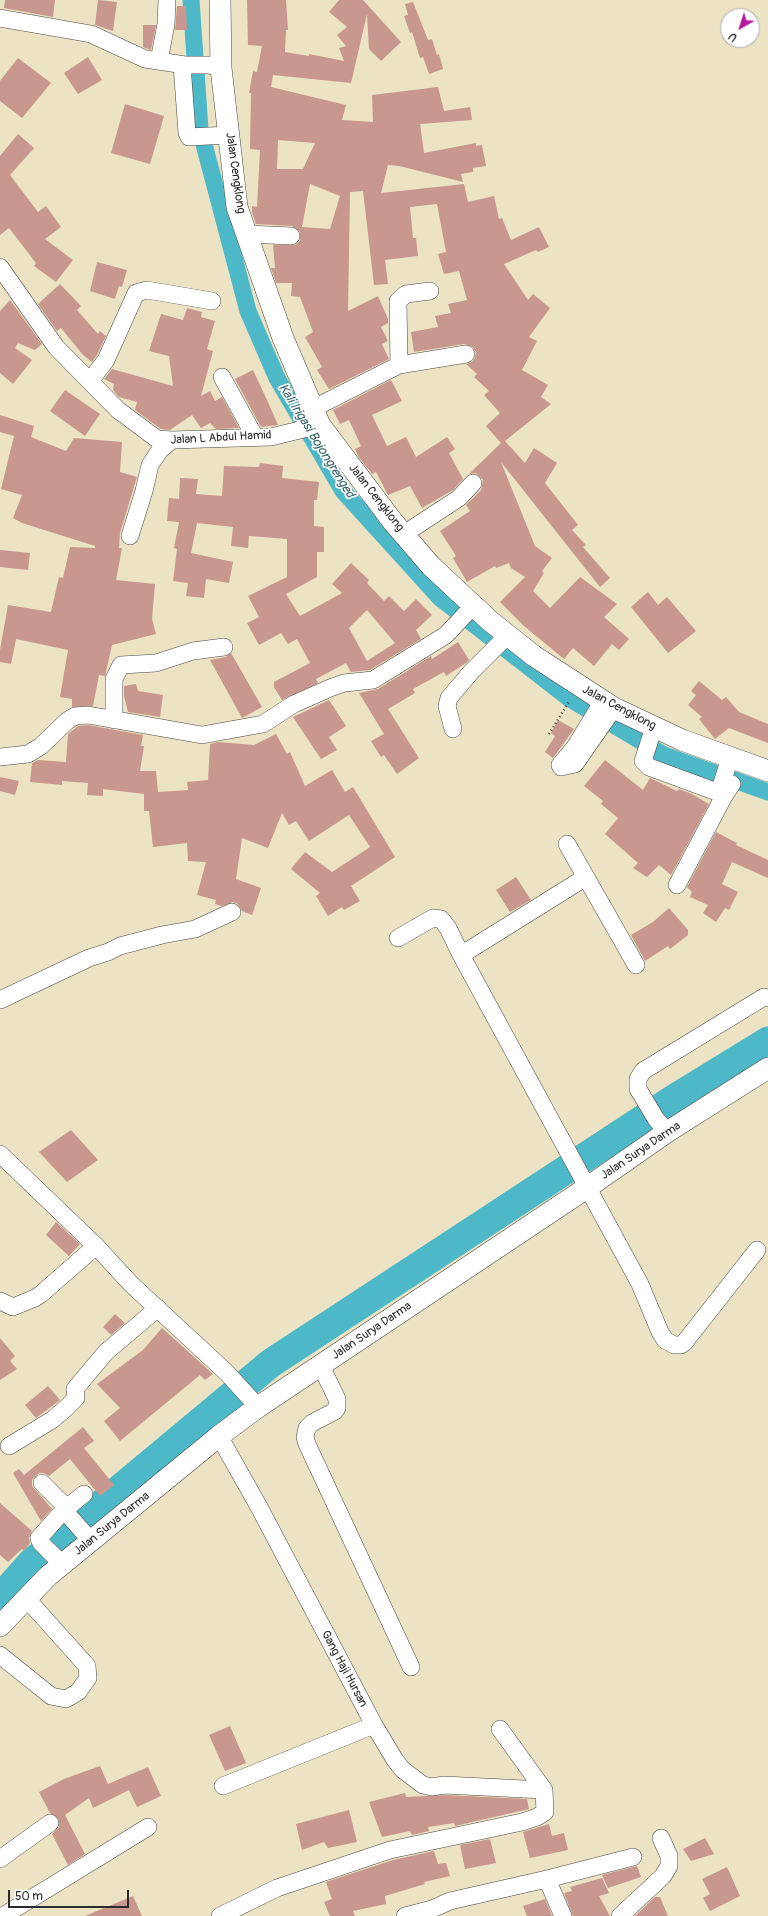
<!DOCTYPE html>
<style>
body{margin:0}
#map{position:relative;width:768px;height:1916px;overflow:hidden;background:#ebe3c3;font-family:Pangolin,sans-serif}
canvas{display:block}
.north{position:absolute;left:720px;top:8px;width:40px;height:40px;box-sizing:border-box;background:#fff;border:1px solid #aaa;border-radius:50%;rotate:219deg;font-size:11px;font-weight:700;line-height:16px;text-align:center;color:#2b2b2b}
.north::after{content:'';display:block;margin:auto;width:14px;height:18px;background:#b5179e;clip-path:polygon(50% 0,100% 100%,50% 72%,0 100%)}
.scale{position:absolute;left:8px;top:1890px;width:121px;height:18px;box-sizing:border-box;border:2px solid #2b2b2b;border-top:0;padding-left:5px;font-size:12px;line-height:14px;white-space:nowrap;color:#2b2b2b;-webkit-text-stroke:3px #fff;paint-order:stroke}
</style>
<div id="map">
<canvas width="768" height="1916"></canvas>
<div class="north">U</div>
<div class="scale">50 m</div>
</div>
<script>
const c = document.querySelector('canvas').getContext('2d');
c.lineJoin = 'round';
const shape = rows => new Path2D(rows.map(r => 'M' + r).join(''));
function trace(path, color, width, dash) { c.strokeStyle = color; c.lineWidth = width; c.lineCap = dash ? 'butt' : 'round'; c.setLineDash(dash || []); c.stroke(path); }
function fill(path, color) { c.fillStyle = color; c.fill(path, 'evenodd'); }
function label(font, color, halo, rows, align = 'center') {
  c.font = font + ' Pangolin,sans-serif'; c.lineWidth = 3.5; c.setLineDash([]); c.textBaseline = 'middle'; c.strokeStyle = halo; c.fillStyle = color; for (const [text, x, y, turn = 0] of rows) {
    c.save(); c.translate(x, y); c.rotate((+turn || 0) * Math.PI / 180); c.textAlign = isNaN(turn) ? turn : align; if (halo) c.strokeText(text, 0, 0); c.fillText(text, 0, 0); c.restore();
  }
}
const canal = shape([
 [191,0,200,129,248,311,277,378,343,491,440,598,570,699,664,755,768,792]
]);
const river = shape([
 [0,1598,31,1563,271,1363,680,1095,768,1041]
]);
const building = shape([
 [5,0,55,0,53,17,4,8],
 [98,0,117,2,113,31,95,25],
 [247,0,286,0,288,30,286,30,285,52,309,56,309,54,344,61,339,48,346,46,337,35,347,27,329,12,339,0,363,0,401,42,381,61,369,49,367,14,351,83,273,75,271,87,346,105,342,120,373,122,372,95,438,87,444,111,470,107,472,120,420,124,424,153,476,143,476,146,482,145,486,166,473,168,473,172,461,174,463,182,399,166,388,165,381,193,464,184,468,202,494,196,499,219,502,218,511,240,539,227,549,247,538,252,536,250,504,264,528,300,533,294,550,308,529,337,537,341,522,370,548,385,541,397,551,404,505,441,525,463,534,448,557,463,545,483,578,525,572,530,586,545,583,547,610,578,600,587,501,462,535,546,552,558,542,571,544,573,533,591,550,608,580,577,617,604,604,617,629,639,619,650,612,644,594,666,573,648,564,659,524,626,500,602,525,577,511,568,509,563,496,568,495,566,467,582,453,558,456,556,440,531,470,511,466,505,481,490,483,480,476,473,469,474,501,443,486,426,500,413,484,395,489,391,474,377,477,374,466,364,472,362,475,358,476,353,473,347,464,344,414,352,411,332,438,327,435,316,451,313,448,304,467,300,459,271,444,274,438,254,446,252,437,204,410,207,413,238,416,238,418,256,385,260,388,284,374,285,363,191,350,192,348,311,378,296,388,319,388,323,381,327,388,341,382,344,389,359,329,389,317,370,322,367,305,337,313,332,300,297,291,296,292,283,276,283,271,268,275,268,273,245,295,245,300,241,300,232,292,226,256,224,252,212,252,206,257,207,260,150,250,149,251,93,249,93,253,71,257,72,262,46,248,45],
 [278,140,315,143,303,169,277,169],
 [310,184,340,196,330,229,302,227],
 [413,2,428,40,432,39,437,55,439,54,443,69,429,74,423,57,420,58,412,32,410,33,404,16,408,15,405,4],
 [177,6,186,6,187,30,175,30],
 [143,25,156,25,151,50,143,47],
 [88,57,102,80,78,94,64,73],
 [18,58,51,83,22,118,0,101,0,81],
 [125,104,164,116,150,164,111,153],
 [18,134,34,148,10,175,38,212,46,206,61,227,45,239,73,260,56,282,34,266,36,263,9,228,0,235,0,156],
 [97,262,127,270,122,287,119,286,115,299,90,291],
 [60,284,81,306,77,310,98,334,100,331,106,336,97,355,92,362,83,355,61,328,57,331,38,304],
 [10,300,42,344,35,350,18,343,15,348,32,360,13,384,0,373,0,311],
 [187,308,202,312,201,317,215,321,207,349,213,351,201,396,210,391,215,401,222,397,239,428,216,429,210,423,201,428,192,415,170,430,161,429,135,410,137,402,119,397,113,390,114,384,104,379,112,369,173,386,169,356,149,351,161,314,183,320],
 [253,370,268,402,278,425,261,427,235,379],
 [391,380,402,401,372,415,387,446,406,437,416,457,447,437,455,449,449,453,463,479,453,490,422,508,410,486,388,495,376,472,372,474,358,456,355,449,361,446,349,420,340,424,333,410],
 [65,390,100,414,85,436,50,411],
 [0,415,34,426,31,437,66,451,74,438,122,442,120,472,137,477,120,533,119,548,122,548,116,580,155,584,152,619,156,634,112,645,105,676,99,675,93,706,72,707,72,699,60,697,68,650,16,639,11,664,0,662,0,650,8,605,51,612,59,577,63,578,70,547,95,548,95,546,22,523,13,518,22,495,1,489,14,436,0,432],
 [260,463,283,466,282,478,319,482,317,500,314,500,314,526,324,527,324,552,317,552,317,577,286,594,300,616,342,593,332,584,351,563,369,580,367,583,384,601,389,596,404,611,416,599,432,615,416,630,421,639,370,670,351,672,346,663,316,679,318,683,282,700,274,687,274,682,310,663,297,639,288,644,281,633,259,645,247,623,259,617,248,596,287,577,287,539,249,536,248,548,231,546,233,527,197,523,191,553,233,562,229,583,206,579,204,598,186,596,188,583,173,581,177,549,174,548,179,522,167,521,169,498,179,499,180,478,198,479,196,494,222,496,224,466,259,467],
 [367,610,395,643,367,661,349,628],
 [0,550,30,553,28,570,0,567],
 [648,592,658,605,667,597,696,631,668,653,631,607],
 [458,642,469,660,466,663,446,676,444,672,413,689,415,693,388,709,419,758,397,774,384,755,381,757,371,741,384,734,359,693,378,689,431,656,432,659],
 [231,653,262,707,242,718,210,660,226,657],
 [699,681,722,700,726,697,739,712,768,724,768,743,729,728,715,739,699,719,702,717,688,705,696,695,691,691],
 [136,684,138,691,163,695,160,717,128,712,124,696,124,686],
 [329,700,346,726,329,737,337,750,321,759,293,717],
 [558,720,574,729,553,758,545,752,555,736,551,733],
 [88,725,143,735,141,746,144,746,140,771,156,771,158,792,188,790,187,782,208,780,210,744,218,742,254,745,276,734,287,754,290,752,305,786,332,770,345,792,353,787,395,857,351,886,360,901,344,910,342,907,328,916,316,896,320,893,291,869,305,852,332,872,370,847,349,815,309,841,296,821,289,825,282,813,268,848,242,838,236,879,261,888,252,915,242,911,238,904,233,902,222,906,215,904,216,900,197,895,206,862,188,861,187,843,153,847,149,811,144,811,144,794,103,789,103,796,87,795,88,783,62,781,62,785,30,782,32,763,38,760,66,762,68,734,78,726],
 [605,760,643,790,650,778,677,791,679,789,692,794,709,804,671,875,659,865,647,877,633,868,638,863,605,834,618,818,601,804,603,801,584,786],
 [0,777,19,781,15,795,0,791],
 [716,832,737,843,736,845,768,860,768,878,732,862,722,884,738,892,729,910,725,908,716,922,703,913,708,905,690,897,692,892,687,887],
 [516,877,531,900,510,912,496,890],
 [669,908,688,930,688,935,670,949,668,946,645,961,631,935,653,922],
 [71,1130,98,1160,67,1182,39,1152],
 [56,1222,80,1244,69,1256,46,1235],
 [115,1314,125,1323,111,1335,103,1327],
 [162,1328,213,1374,205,1380,200,1375,120,1441,104,1421,120,1408,97,1384,143,1350],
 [0,1338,15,1356,10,1361,17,1369,0,1380],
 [48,1386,60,1400,36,1418,25,1405],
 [83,1427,94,1441,84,1448,114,1485,100,1496,70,1459,49,1476,44,1473,39,1473,32,1480,32,1486,52,1509,41,1521,13,1473,19,1469,24,1475],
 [0,1503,32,1531,29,1537,30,1543,24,1551,22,1549,8,1562,0,1555],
 [230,1726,246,1763,225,1771,209,1735],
 [100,1766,108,1784,148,1767,161,1796,137,1807,129,1790,93,1808,89,1798,65,1815,85,1854,68,1865,52,1834,59,1827,58,1818,50,1813,39,1792,64,1779],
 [405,1793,406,1797,445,1795,527,1799,529,1809,455,1826,454,1823,428,1827,429,1831,412,1835,410,1831,382,1837,369,1802],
 [349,1810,357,1842,328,1848,324,1842,302,1850,296,1824],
 [549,1824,552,1836,564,1833,568,1850,530,1858,523,1832],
 [705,1838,714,1854,691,1861,683,1849],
 [490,1839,496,1863,465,1869,460,1845],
 [434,1851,438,1864,446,1863,450,1876,424,1882,425,1884,385,1896,386,1904,353,1911,355,1916,330,1916,324,1902,332,1899,326,1882,393,1860],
 [637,1866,641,1877,608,1888,602,1875],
 [727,1867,740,1896,710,1911,703,1898,710,1894,702,1879],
 [602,1878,609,1893,599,1896,610,1916,573,1916,564,1893,572,1891,570,1887],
 [133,1896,142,1916,85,1916],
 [655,1897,660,1897,668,1916,635,1916],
 [545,1899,552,1916,527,1916,523,1906]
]);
const path = shape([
 [549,734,570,700]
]);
const minor = shape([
 [0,18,91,34,145,59,185,65,209,65,221,68],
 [159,61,166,24,167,0],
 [182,65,187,133,189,137,229,135],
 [247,234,291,236],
 [0,267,56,347,118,410,157,439,172,440,271,437,320,425],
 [399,365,398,301,406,294,430,291],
 [222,377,255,437],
 [90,381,106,360,136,293,147,290,212,301],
 [312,409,399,365,466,354],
 [404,534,459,498,473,483],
 [130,536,144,491,150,465,160,450,172,440],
 [603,701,575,747,560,765,561,767,575,764,614,708],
 [114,720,114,679,121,665,156,663,193,651,224,647],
 [654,727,643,761,649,767,717,792,720,790,730,757],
 [453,729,447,706,449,698,471,672,508,635],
 [0,757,28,754,41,746,67,721,75,716,88,715,202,735,263,724,294,704,330,688,344,683,373,680,446,635,473,606],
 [567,844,636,965],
 [677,885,724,796,732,784],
 [398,938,433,918,441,919,448,928,461,955,640,1284,660,1332,665,1340,674,1345,681,1345,684,1343,757,1250],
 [461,955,586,877],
 [0,1000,89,958,108,952,120,946,162,935,195,929,232,912],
 [667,1132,656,1119,638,1089,638,1079,643,1071,764,997,768,998],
 [0,1154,96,1246,131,1284,227,1373,258,1407],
 [0,1301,13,1307,35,1298,41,1294,96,1246],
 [321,1366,337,1399,337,1408,335,1411,312,1423,307,1428,305,1437,307,1444,411,1667],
 [219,1436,259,1507,374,1725,395,1760,403,1770,423,1785,432,1787,444,1785,544,1790],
 [9,1446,52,1420,66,1408,76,1398,75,1389,106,1352,158,1308],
 [42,1483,66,1507],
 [84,1494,64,1510,91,1541],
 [62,1564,41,1543,39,1538,64,1510],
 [0,1655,51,1696,66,1699,78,1692,88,1678,87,1666,26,1598],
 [223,1786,374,1725],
 [0,1859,50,1823],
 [547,1879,633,1857],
 [3,1916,148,1827],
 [220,1916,277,1888,390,1850,522,1822,537,1817,545,1812,544,1790,500,1729],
 [405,1916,432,1909,450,1901,547,1879,563,1916],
 [620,1916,663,1876,669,1866,669,1856,661,1838]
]);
const major = shape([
 [220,0,221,68,237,207,283,338,320,425,393,522,431,566,490,621,534,656,614,708,682,740,768,771],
 [0,1626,48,1576,219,1436,258,1407,588,1187,667,1132,768,1068]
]);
const streetNames = [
 ["Jalan Cengklong",235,173,82],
 ["Jalan L Abdul Hamid",221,438,-3],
 ["Jalan Cengklong",376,498,52],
 ["Jalan Cengklong",619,708,28],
 ["Jalan Surya Darma",641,1151,-34],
 ["Jalan Surya Darma",372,1331,-34],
 ["Jalan Surya Darma",112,1524,-39],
 ["Gang Haji Hursan",344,1669,62]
];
const waterNames = [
 ["Kali Irigasi Bojongrenged",316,441,58]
];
trace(canal, '#4db9c8', 17);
trace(river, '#4db9c8', 29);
fill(building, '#c8978e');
trace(minor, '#484742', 18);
trace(major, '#484742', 22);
trace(path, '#484742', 2.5, [1, 3]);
trace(minor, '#fff', 17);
trace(major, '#fff', 21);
label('12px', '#2b2b2b', '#fff', streetNames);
label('italic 13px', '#39646a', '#fff', waterNames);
</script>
